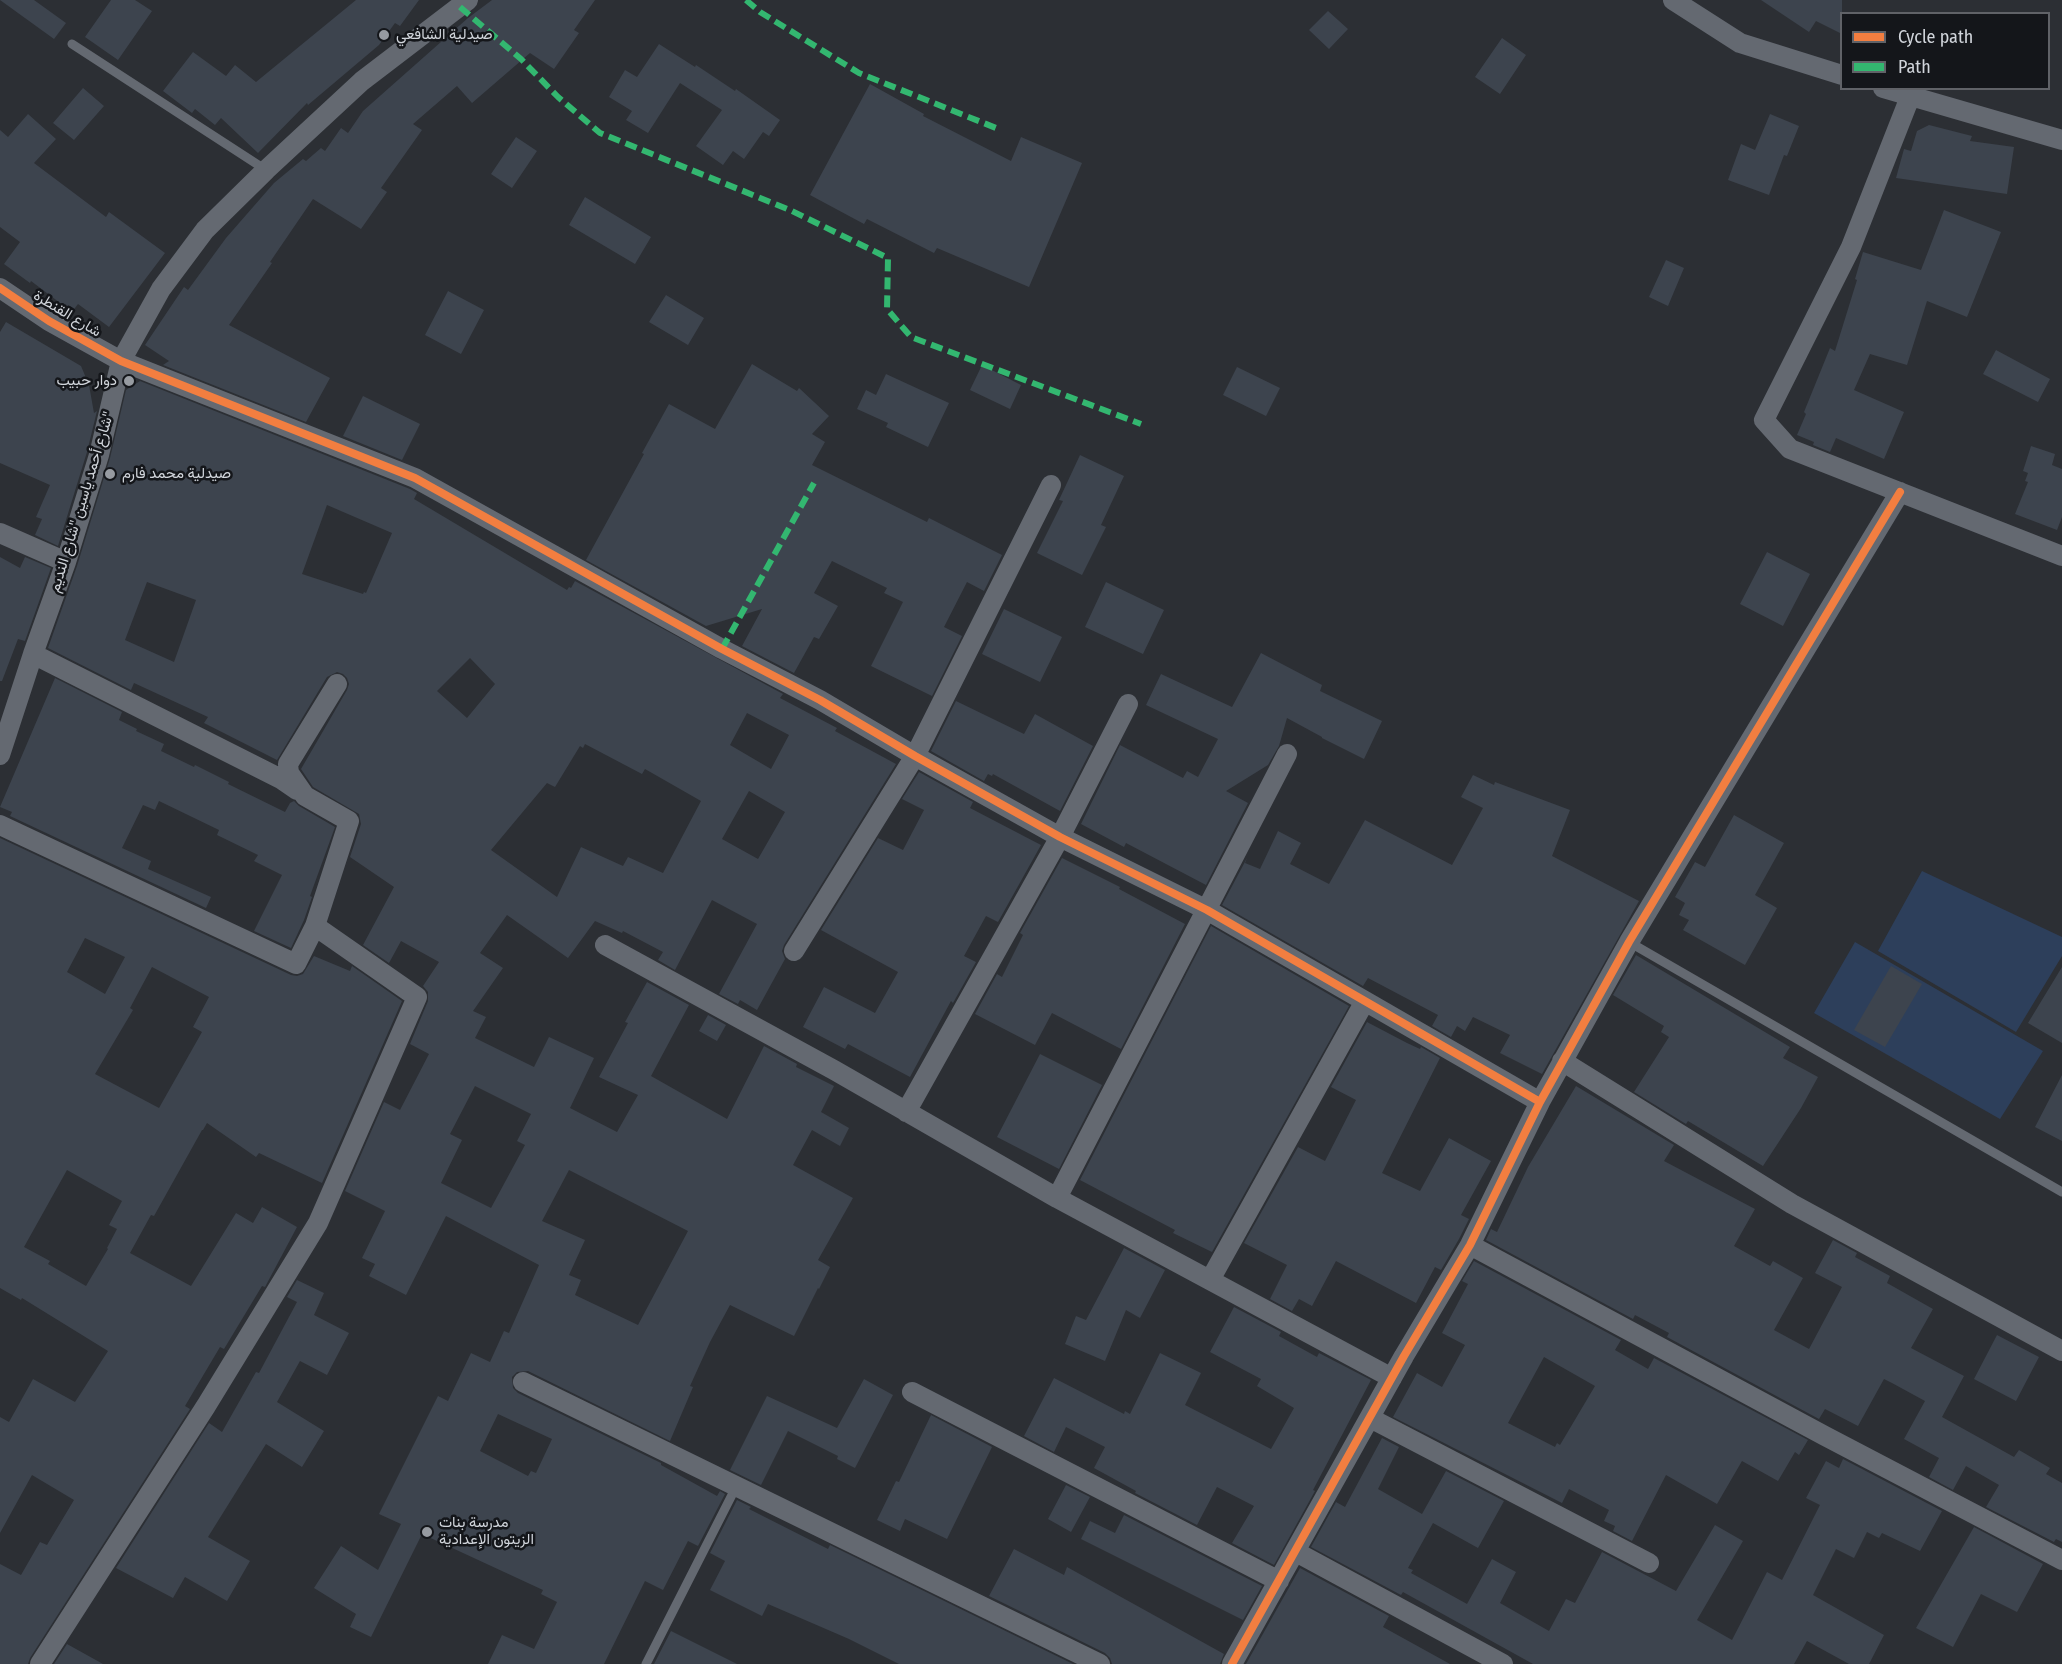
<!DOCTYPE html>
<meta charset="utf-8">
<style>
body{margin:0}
#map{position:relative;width:2062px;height:1664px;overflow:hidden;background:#2c2f34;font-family:"Fira Sans Condensed",sans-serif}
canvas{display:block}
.legend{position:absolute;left:1840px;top:12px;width:210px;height:78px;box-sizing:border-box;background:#14161a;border:2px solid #606267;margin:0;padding:8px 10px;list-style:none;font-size:18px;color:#d1d5db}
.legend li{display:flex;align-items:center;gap:12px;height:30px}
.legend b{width:30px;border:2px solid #606267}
</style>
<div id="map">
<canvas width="2062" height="1664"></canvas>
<ul class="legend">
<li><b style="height:8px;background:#f27e40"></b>Cycle path</li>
<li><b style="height:8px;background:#33b770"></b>Path</li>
</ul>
</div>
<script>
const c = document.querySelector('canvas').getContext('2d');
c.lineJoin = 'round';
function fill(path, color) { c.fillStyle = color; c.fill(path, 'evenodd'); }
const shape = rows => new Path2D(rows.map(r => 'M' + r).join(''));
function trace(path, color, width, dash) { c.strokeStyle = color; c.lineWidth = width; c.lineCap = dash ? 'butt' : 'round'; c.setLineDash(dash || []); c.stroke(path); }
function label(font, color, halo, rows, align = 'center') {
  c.font = font + ' "Fira Sans Condensed",Vazirmatn,sans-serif'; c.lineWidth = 5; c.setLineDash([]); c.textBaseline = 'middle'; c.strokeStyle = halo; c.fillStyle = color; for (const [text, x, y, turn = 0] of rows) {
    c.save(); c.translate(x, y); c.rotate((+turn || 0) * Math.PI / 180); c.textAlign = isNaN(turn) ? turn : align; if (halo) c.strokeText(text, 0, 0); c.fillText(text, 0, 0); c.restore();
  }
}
const green = shape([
 [1922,871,2062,937,2062,956,2016,1032,1878,951],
 [1855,942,2043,1051,2000,1119,1814,1013]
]);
const building = shape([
 [0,0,34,0,66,23,54,39],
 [111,0,135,0,152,11,118,60,85,37],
 [356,0,419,0,400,26,395,23,379,45,308,105,307,103,258,153,221,118,215,125,195,109,192,113,163,91,193,52,226,76,235,65,256,82],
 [492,0,595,0,574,30,579,33,554,69,530,53,472,103,457,86,413,124,422,130,381,188,387,192,361,229,313,199,270,262,272,263,229,325,330,378,306,422,163,365,169,361,145,345,184,287,188,290,226,238,274,183,303,159,306,161,321,148,325,151,341,128,348,133,363,111,468,18],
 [1761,0,1842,0,1842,34,1816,21,1809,32],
 [1328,11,1348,29,1329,49,1309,30],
 [1502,38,1526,55,1500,94,1475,77],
 [659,44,695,67,696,65,735,91,736,89,780,120,769,136,763,132,744,159,733,151,723,165,696,146,722,110,680,83,648,133,626,120,632,111,609,97,625,70,637,77],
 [870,84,924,114,923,116,1011,161,1021,137,1082,163,1029,287,937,248,934,253,867,219,864,224,810,195],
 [83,88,104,106,74,140,53,123],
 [28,114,56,139,34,163,106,217,109,212,165,253,109,327,78,304,72,312,31,281,30,283,4,264,20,242,0,227,0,130,8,137],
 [1770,114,1799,126,1787,156,1784,155,1769,195,1728,180,1741,144,1755,150],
 [1929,125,1972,136,1970,141,2014,147,2007,194,1896,178,1904,149,1911,151,1917,131],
 [516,137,537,151,512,188,491,174],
 [585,197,651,237,635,264,569,225],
 [1944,210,2001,232,1967,317,1927,301,1907,365,1870,354,1854,390,1904,412,1884,459,1836,438,1830,452,1813,445,1814,442,1797,435,1806,414,1804,412,1830,348,1835,351,1857,280,1855,279,1863,252,1921,270],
 [1666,260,1684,268,1668,306,1649,297],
 [448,291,484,310,461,354,425,335],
 [666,295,704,318,688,345,649,322],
 [6,322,81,366,89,385,94,413,97,411,87,452,58,546,35,535,42,519,36,517,50,485,0,463,0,332],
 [1996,350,2050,379,2038,402,1983,374],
 [752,364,797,391,799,388,829,416,812,434,825,442,812,465,927,522,929,518,1002,555,984,591,967,582,944,627,962,636,932,696,871,666,903,602,884,593,887,588,832,561,814,593,838,606,819,639,814,637,794,673,742,646,762,609,706,626,586,560,644,454,642,453,669,404,715,429],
 [982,365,1021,385,1010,409,970,390],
 [1237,367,1280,388,1266,416,1223,395],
 [886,374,949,403,928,447,886,427,888,423,857,409,866,390,876,395],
 [140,381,410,489,417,493,414,499,567,590,569,587,571,588,575,581,783,694,780,698,837,728,835,731,896,764,784,945,782,951,785,959,757,1010,740,1000,738,1004,719,994,757,924,712,900,675,970,658,960,663,952,623,931,622,933,595,921,568,958,507,915,480,953,503,968,473,1011,486,1017,475,1038,534,1067,549,1037,594,1058,570,1108,617,1132,638,1095,599,1077,628,1023,625,1022,647,982,689,1005,651,1076,727,1119,764,1046,797,1064,796,1067,834,1086,821,1112,849,1128,840,1146,812,1130,793,1165,853,1198,818,1260,830,1267,819,1289,818,1288,794,1336,730,1305,710,1342,690,1386,693,1387,670,1441,528,1371,517,1372,512,1377,513,1388,518,1393,661,1463,661,1465,717,1496,720,1491,725,1494,698,1546,688,1541,663,1590,645,1581,604,1664,488,1664,502,1635,534,1649,557,1602,541,1594,543,1590,422,1534,371,1637,350,1627,356,1614,314,1588,341,1546,378,1570,401,1524,379,1514,438,1396,448,1401,471,1353,490,1362,504,1331,509,1333,539,1265,446,1216,406,1295,369,1276,375,1264,362,1258,385,1211,345,1191,384,1102,400,1110,429,1054,410,1044,428,1001,428,992,423,986,439,962,401,941,389,963,363,945,394,887,350,857,361,824,359,814,313,787,301,769,347,690,349,684,347,678,343,674,337,672,327,677,277,760,204,723,208,717,134,683,131,690,48,648,77,566,110,458,126,390],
 [327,505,392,533,366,593,364,592,363,594,302,574],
 [147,582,196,600,174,662,125,640],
 [470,658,495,684,467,718,437,691],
 [747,713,789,735,771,769,730,745],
 [585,744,642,774,645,769,701,801,663,873,628,857,623,866,581,847,557,897,491,850,547,783,555,787,580,746,583,748],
 [749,791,785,812,758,859,722,839],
 [475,1086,531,1114,517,1141,525,1145,491,1208,441,1183,462,1140,450,1134],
 [569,1170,688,1231,638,1325,575,1295,581,1280,569,1275,585,1240,542,1221],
 [498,1414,552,1439,536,1473,531,1471,528,1476,480,1451],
 [363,396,420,424,402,460,343,436],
 [2031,446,2055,454,2052,465,2062,469,2062,517,2057,530,2015,514,2028,482,2025,481,2028,473,2023,471],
 [1080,455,1124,476,1101,525,1106,527,1082,575,1037,553,1063,501,1059,500],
 [1767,552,1810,574,1783,626,1740,604],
 [0,557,20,568,25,557,51,568,25,641,18,639,2,681,0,681],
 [1106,582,1164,610,1143,654,1085,627],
 [1004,609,1062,637,1040,682,982,654],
 [1261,653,1322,685,1320,691,1382,721,1364,759,1322,738,1322,737,1287,718,1279,746,1268,765,1226,791,1248,803,1206,885,1126,843,1124,847,1081,824,1120,745,1183,778,1187,771,1198,777,1218,739,1146,705,1161,674,1232,707],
 [55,678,122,712,119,720,137,729,136,731,164,744,161,751,194,767,195,765,229,782,228,784,285,812,290,803,294,801,299,806,335,827,310,896,312,897,304,920,291,948,254,931,282,875,254,861,258,855,217,835,219,830,159,801,155,810,143,805,122,848,151,861,148,869,211,897,206,908,10,816,12,812,0,807],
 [956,701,1024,734,1035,714,1093,746,1060,811,993,774,992,776,988,774,984,781,931,751],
 [919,772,973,802,970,808,1041,845,998,922,986,916,964,956,976,962,953,1003,951,1001,910,1077,848,1044,845,1049,803,1027,824,987,875,1013,898,972,821,930,878,838,903,850,924,810,902,799],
 [1473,775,1494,785,1495,782,1570,810,1552,856,1639,901,1542,1074,1500,1053,1510,1035,1473,1017,1465,1031,1457,1026,1451,1037,1432,1026,1438,1015,1368,978,1363,986,1222,905,1247,858,1245,863,1260,869,1278,831,1301,843,1290,864,1329,884,1365,820,1452,865,1483,808,1461,797],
 [1734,815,1784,843,1755,895,1777,908,1745,965,1683,930,1689,920,1679,915,1685,903,1675,897,1695,862,1705,867],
 [0,838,291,975,297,976,303,974,314,956,350,971,352,966,402,1001,322,1183,259,1153,256,1157,207,1123,203,1130,202,1130,154,1216,151,1215,130,1253,191,1286,236,1213,253,1223,262,1207,297,1227,265,1287,262,1286,224,1349,220,1347,185,1406,190,1409,30,1658,28,1664,0,1664,0,1564,21,1575,40,1542,47,1545,74,1500,32,1475,0,1533,0,1417,9,1422,33,1379,75,1402,108,1351,22,1298,21,1300,0,1288],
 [85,938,125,957,105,994,67,972],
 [152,967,209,997,193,1027,202,1032,159,1108,95,1074,133,1010,130,1008],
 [67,1170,122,1201,109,1225,117,1229,107,1248,108,1249,86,1286,48,1264,50,1261,24,1247],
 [1062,858,1120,887,1119,889,1185,924,1121,1049,1052,1013,1035,1045,975,1014,997,974,1002,977,1023,935,1020,933],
 [1211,926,1349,1006,1212,1252,1173,1233,1175,1230,1080,1180],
 [1636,955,1790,1047,1783,1058,1818,1077,1801,1108,1763,1166,1688,1121,1686,1124,1634,1092,1669,1037,1661,1032,1664,1026,1613,995],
 [1891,966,1922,984,1885,1047,1854,1030],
 [2062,967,2062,1043,2028,1023],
 [708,1015,726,1025,717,1041,699,1031],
 [1367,1022,1407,1043,1420,1049,1421,1047,1440,1058,1382,1173,1420,1191,1449,1138,1491,1161,1461,1215,1469,1219,1459,1239,1441,1270,1435,1267,1416,1303,1336,1261,1312,1306,1299,1299,1292,1311,1270,1299,1287,1265,1244,1243,1298,1147,1325,1161,1356,1100,1331,1087],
 [1040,1054,1102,1085,1059,1169,997,1137],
 [2062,1075,2062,1141,2035,1127],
 [1576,1086,1674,1145,1664,1161,1755,1209,1734,1246,1770,1266,1773,1261,1803,1278,1774,1330,1809,1349,1842,1287,1815,1273,1833,1240,1857,1253,1855,1257,1890,1276,1887,1283,1933,1309,1911,1348,1964,1376,1942,1417,2014,1457,2019,1450,2050,1468,2046,1474,2062,1483,2062,1542,2056,1539,2054,1542,1986,1507,1999,1485,1966,1466,1953,1490,1929,1477,1939,1458,1904,1439,1925,1401,1892,1383,1884,1379,1858,1426,1825,1409,1819,1419,1667,1337,1669,1333,1635,1315,1633,1319,1486,1240,1491,1229,1497,1232,1528,1167],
 [1124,1248,1165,1270,1140,1318,1126,1310,1105,1361,1065,1344,1076,1316,1086,1320],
 [1474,1261,1621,1340,1615,1350,1648,1369,1654,1358,1808,1440,1799,1455,1795,1452,1778,1481,1742,1461,1717,1504,1666,1475,1632,1541,1613,1531,1615,1526,1604,1521,1609,1510,1569,1489,1562,1503,1393,1417,1417,1373,1442,1387,1465,1345,1442,1333,1468,1284,1462,1281],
 [1544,1357,1595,1386,1560,1445,1557,1443,1555,1447,1508,1423],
 [297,1280,324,1293,314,1315,349,1333,327,1375,300,1361,277,1402,324,1431,302,1467,266,1444,208,1537,250,1561,227,1601,185,1577,173,1598,116,1568,209,1423,222,1432,256,1372,259,1373,297,1302,287,1297],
 [1234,1307,1281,1332,1279,1336,1317,1357,1319,1353,1371,1380,1313,1490,1315,1491,1274,1565,1232,1543,1254,1506,1217,1487,1197,1525,1135,1493,1136,1491,1094,1468,1105,1447,1066,1427,1054,1452,1024,1436,1054,1378,1124,1414,1125,1411,1130,1414,1160,1353,1201,1373,1185,1405,1271,1449,1294,1408,1257,1386,1261,1379,1210,1352],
 [1997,1335,2039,1357,2016,1401,1974,1379],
 [864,1379,893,1395,855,1468,837,1459,838,1456,788,1431,761,1485,730,1470,767,1396,837,1428],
 [931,1415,992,1447,947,1539,905,1519,900,1531,877,1520,896,1481,899,1482],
 [1382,1438,1399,1447,1378,1489,1422,1514,1446,1471,1504,1501,1478,1548,1433,1523,1408,1568,1413,1570,1411,1573,1467,1604,1492,1559,1516,1572,1500,1603,1549,1631,1566,1599,1575,1603,1602,1552,1676,1591,1715,1525,1743,1541,1697,1620,1732,1640,1767,1572,1782,1580,1820,1505,1806,1498,1826,1461,1839,1468,1843,1459,1942,1511,1920,1551,1882,1533,1879,1538,1867,1532,1854,1558,1836,1549,1813,1595,1884,1635,1869,1664,1849,1664,1807,1641,1794,1664,1533,1664,1403,1592,1401,1595,1311,1547,1336,1502,1345,1507],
 [1066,1485,1090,1497,1071,1532,1048,1519],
 [737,1500,751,1507,749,1509,828,1549,830,1545,1073,1664,899,1664,849,1639,768,1604,762,1616,710,1590,725,1561,710,1553],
 [1124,1515,1262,1586,1243,1620,1081,1539,1090,1521,1115,1533],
 [1974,1527,2043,1564,2017,1612,1981,1594,1953,1647,1916,1628],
 [1014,1549,1064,1575,1067,1567,1224,1654,1220,1664,1112,1664,1110,1658,1105,1653,989,1596],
 [1300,1568,1389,1616,1383,1627,1450,1664,1246,1664],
 [671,1631,737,1664,654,1664],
 [67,1644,103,1664,54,1664]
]);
const lane = shape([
 [72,44,266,170],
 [1629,942,2062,1192],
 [646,1664,736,1487]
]);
const street = shape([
 [1673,0,1740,43,1842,75],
 [1883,88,2062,140],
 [1910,97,1851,247,1764,420,1790,449,2062,556],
 [0,288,49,321,121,361,415,478,722,649,820,700,915,756,1060,837,1207,910,1540,1102],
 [0,533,66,562],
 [33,654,281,779,297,790],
 [0,755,33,654,66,562,99,455,121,361,161,289,205,230,266,170,362,81,468,0],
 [0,825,296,964,315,926],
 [605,945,834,1070,1057,1198,1392,1378],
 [794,951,915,756,1051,485],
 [1562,1061,1792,1204,2062,1351],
 [906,1112,1060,837,1128,704],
 [1057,1198,1287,754],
 [1470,1245,1825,1436,2062,1560],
 [1210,1280,1365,1001],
 [523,1382,1100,1664],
 [912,1392,1279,1581],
 [1370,1418,1649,1563],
 [1296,1552,1503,1664],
 [40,1664,206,1406,318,1223,417,997,315,926,349,821,305,796,289,773,288,764,337,684],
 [1232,1664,1404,1356,1470,1245,1540,1102,1629,942,1900,492]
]);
const quiet = shape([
 [746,0,760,12,859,73,1001,130],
 [460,7,521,59,558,97,600,133,790,210,888,258,887,309,911,337,1141,424],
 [722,649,814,483]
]);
const cycleway = shape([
 [0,288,49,321,121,361,415,478,722,649,820,700,915,756,1060,837,1207,910,1540,1102],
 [1232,1664,1404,1356,1470,1245,1540,1102,1629,942,1900,492]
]);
const markers = [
 [384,35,6,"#979ba1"],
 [129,381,6,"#979ba1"],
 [110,474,6,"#979ba1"],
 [427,1532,6,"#979ba1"]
];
const poiNames = [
 ["صيدلية الشافعي",396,35],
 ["دوار حبيب",117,381,"right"],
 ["صيدلية محمد فارم",122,474],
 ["مدرسة بنات",439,1523],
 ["الزيتون الإعدادية",439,1540]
];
const streetNames = [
 ["شارع القنطرة",67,314,31],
 ["شارع أحمد ياسين \"شارع النديم\"",82,502,-73]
];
fill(green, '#2d3f5b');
fill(building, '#3d444e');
trace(lane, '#646971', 9);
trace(street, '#646971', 20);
trace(quiet, '#33b770', 6, [12, 6]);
trace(cycleway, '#f27e40', 8);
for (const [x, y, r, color] of markers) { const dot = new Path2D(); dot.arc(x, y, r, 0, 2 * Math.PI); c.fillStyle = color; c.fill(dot); trace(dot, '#14161a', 2); }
label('15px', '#d1d5db', '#14161a', poiNames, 'left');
label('15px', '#d1d5db', '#14161a', streetNames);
</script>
